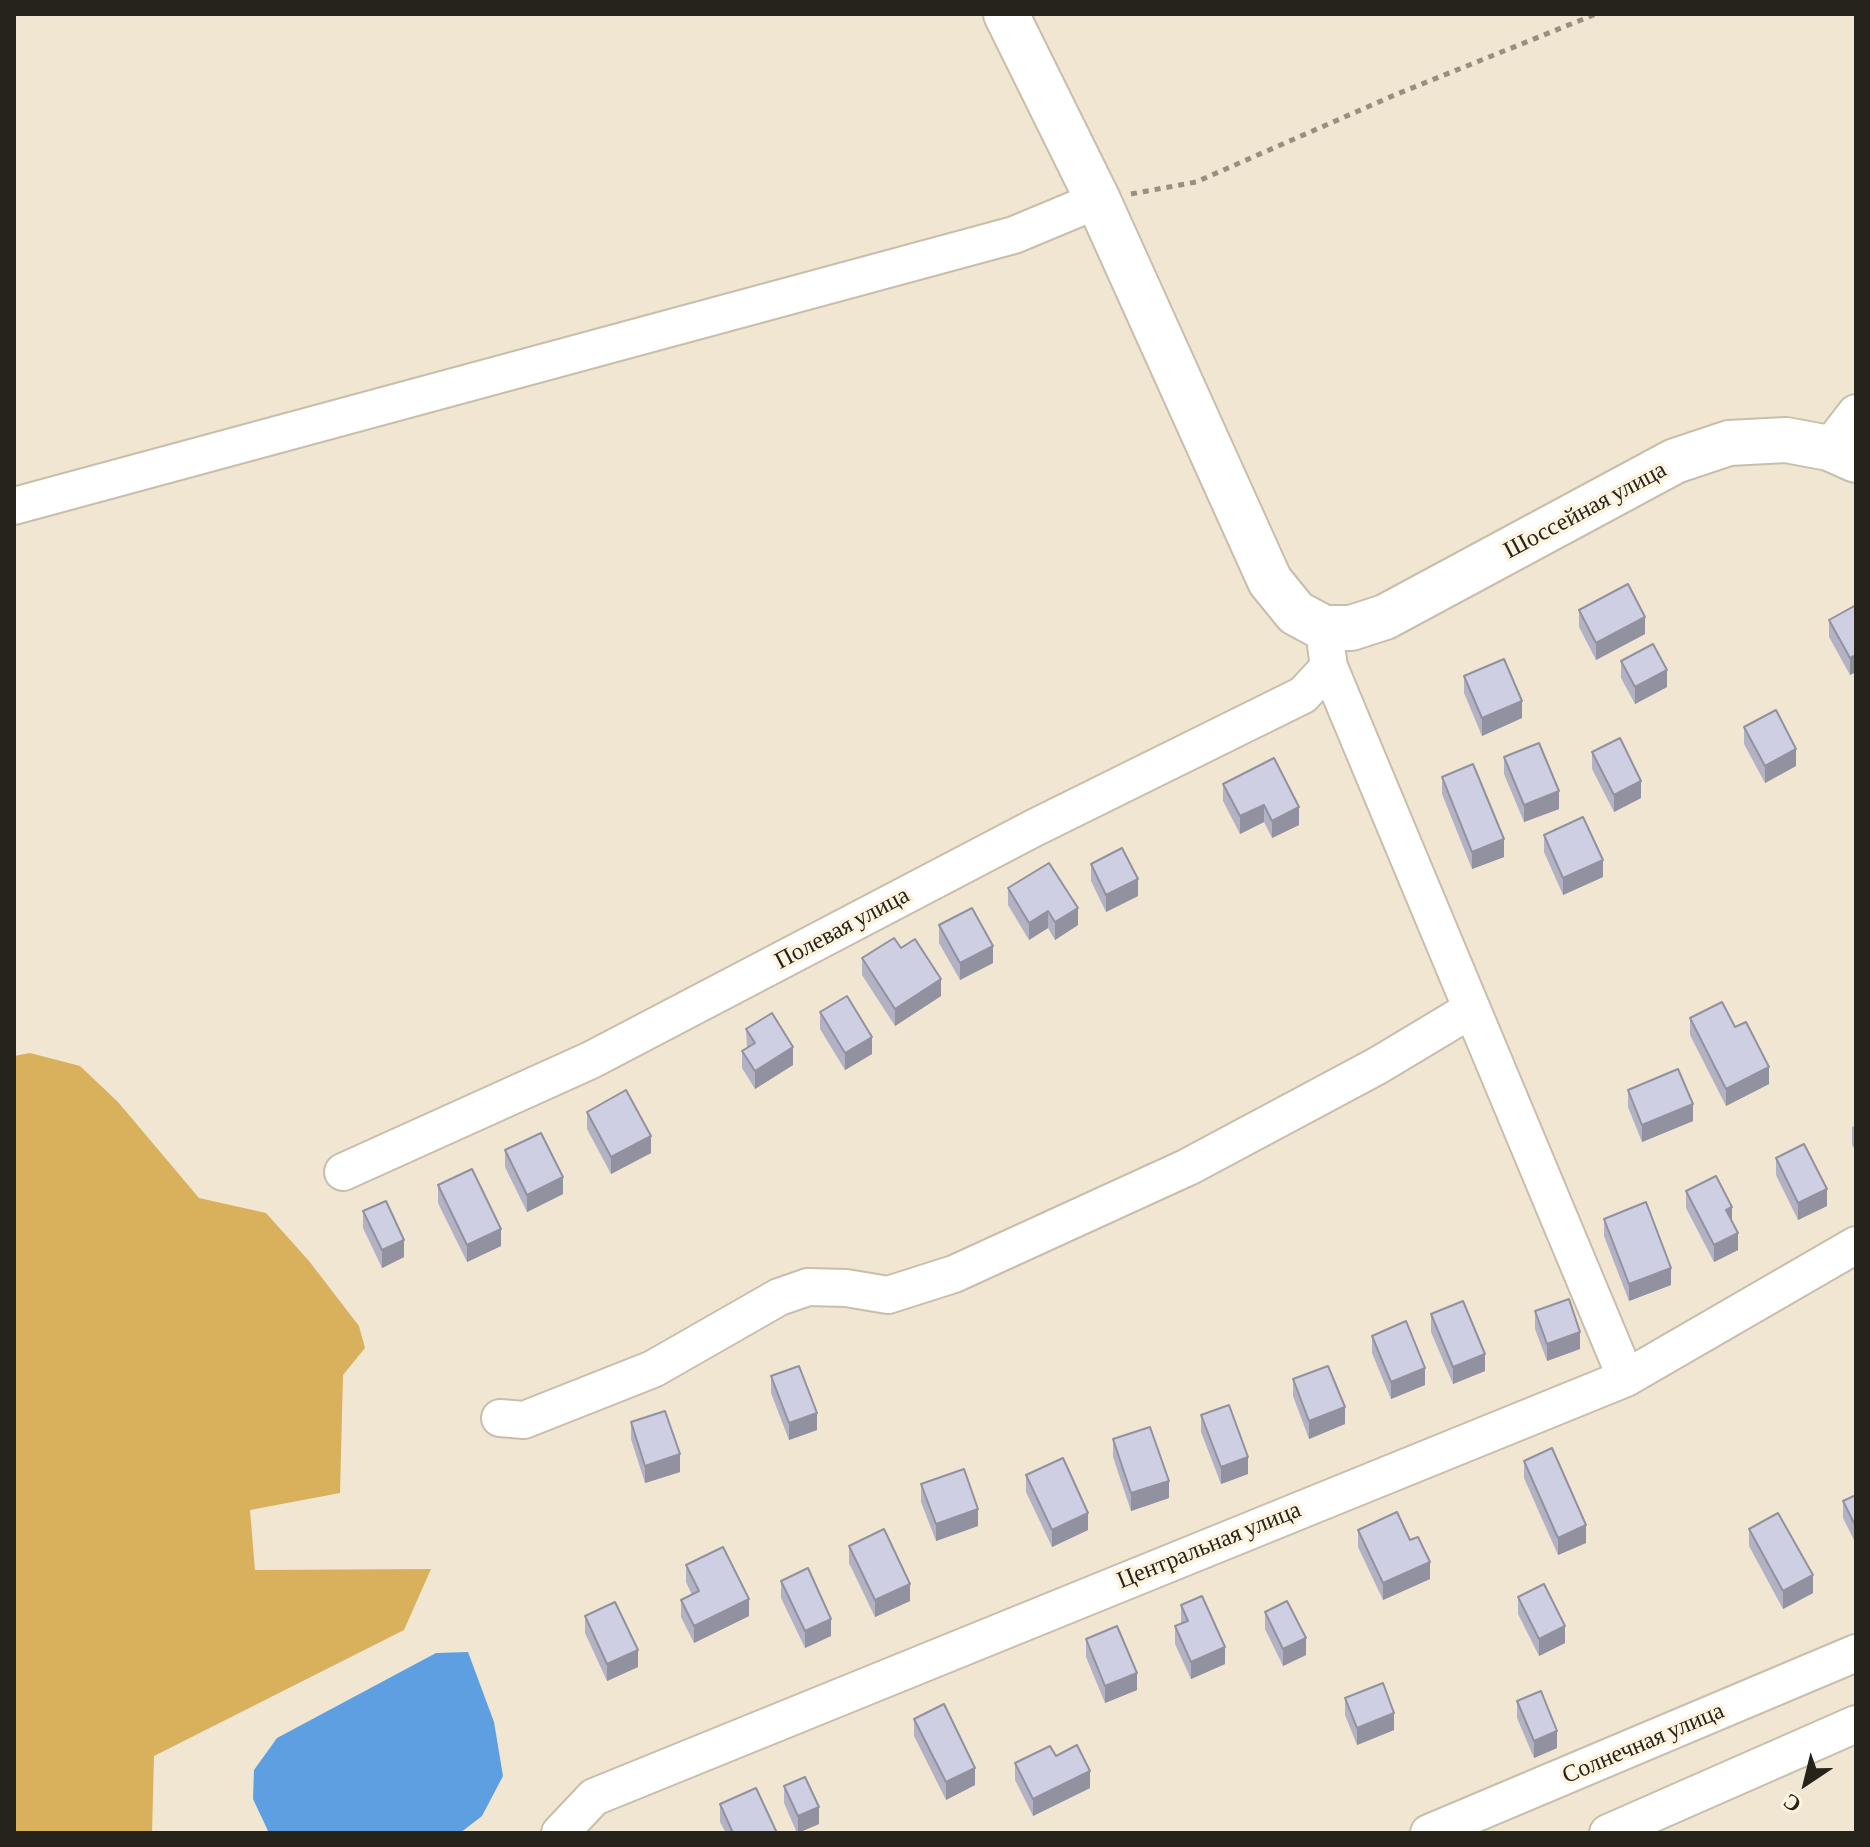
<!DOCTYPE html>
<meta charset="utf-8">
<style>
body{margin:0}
#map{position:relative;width:1870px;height:1847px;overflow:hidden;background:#f0e6d2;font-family:"Crimson Pro",serif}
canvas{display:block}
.frame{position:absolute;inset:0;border:16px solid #26231b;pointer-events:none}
.north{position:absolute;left:1766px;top:1743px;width:80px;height:80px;-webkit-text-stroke:6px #fdf3df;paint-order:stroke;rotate:215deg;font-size:22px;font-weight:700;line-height:32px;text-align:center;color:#26231b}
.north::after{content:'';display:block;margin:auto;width:28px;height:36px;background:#26231b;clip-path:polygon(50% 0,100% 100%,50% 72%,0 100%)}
</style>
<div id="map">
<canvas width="1870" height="1847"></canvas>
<div class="frame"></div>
<div class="north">С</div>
</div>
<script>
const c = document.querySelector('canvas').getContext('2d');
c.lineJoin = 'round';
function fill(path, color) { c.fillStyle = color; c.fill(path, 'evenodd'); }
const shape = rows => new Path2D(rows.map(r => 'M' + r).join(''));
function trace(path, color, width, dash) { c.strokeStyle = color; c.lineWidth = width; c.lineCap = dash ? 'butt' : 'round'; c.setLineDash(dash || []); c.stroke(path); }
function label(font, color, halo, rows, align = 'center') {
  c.font = font + ' "Crimson Pro",serif'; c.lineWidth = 7; c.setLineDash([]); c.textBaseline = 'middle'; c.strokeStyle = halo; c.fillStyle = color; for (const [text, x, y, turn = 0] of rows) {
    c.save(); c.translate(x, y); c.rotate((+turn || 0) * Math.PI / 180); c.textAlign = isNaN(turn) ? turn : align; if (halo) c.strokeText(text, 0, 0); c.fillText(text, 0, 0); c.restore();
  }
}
const green = shape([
 [30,1053,80,1066,118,1102,199,1198,266,1213,309,1261,359,1326,365,1348,343,1375,340,1493,250,1510,255,1570,431,1569,404,1630,154,1756,152,1833,14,1833,14,1056]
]);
const water = shape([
 [468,1652,494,1722,503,1776,482,1816,460,1833,269,1833,253,1799,254,1770,277,1738,436,1653]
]);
const path = shape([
 [1131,194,1196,182,1397,94,1596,14]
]);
const minor = shape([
 [1829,448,1856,413],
 [14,506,1014,235,1098,200],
 [1326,645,1329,667,1626,1378],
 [343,1172,591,1060,1034,828,1303,695,1329,667],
 [500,1418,524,1420,653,1369,779,1297,808,1287,846,1288,888,1295,954,1274,1188,1167,1377,1066,1472,1009],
 [560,1833,594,1797,1626,1378,1856,1245],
 [1429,1833,1856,1653],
 [1608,1833,1856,1724]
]);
const major = shape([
 [1006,14,1098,200,1270,581,1296,613,1324,628,1351,628,1385,617,1675,461,1729,443,1786,440,1829,448,1856,460]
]);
const wall = shape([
 [1856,605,1856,672,1850,675,1829,637,1829,620],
 [1579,610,1645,634,1596,660,1579,627],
 [1621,661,1667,687,1635,704,1621,678],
 [1464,676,1522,718,1482,736,1464,693],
 [1744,727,1796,766,1765,783,1744,744],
 [1592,752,1641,798,1614,812,1592,769],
 [1504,757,1559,809,1524,822,1504,774],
 [1442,777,1504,857,1472,869,1442,794],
 [1223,784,1299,825,1272,838,1264,822,1240,834,1223,801],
 [1544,835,1603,877,1563,895,1544,852],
 [1091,864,1138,896,1106,912,1091,881],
 [1008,888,1078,925,1055,940,1048,928,1029,940,1008,905],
 [939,925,993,963,960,980,939,943],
 [901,948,941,996,895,1026,862,975,862,958],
 [820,1012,872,1054,845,1070,820,1029],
 [1690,1018,1735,1027,1769,1084,1726,1106,1690,1035],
 [746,1029,793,1065,755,1089,742,1068,742,1051,747,1048],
 [1628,1090,1693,1121,1642,1142,1628,1107],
 [587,1112,651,1153,611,1174,587,1129],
 [1856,1125,1856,1152,1852,1145,1852,1127],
 [505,1150,563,1194,527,1212,505,1167],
 [1776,1158,1827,1206,1798,1220,1776,1175],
 [438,1185,501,1246,467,1262,438,1203],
 [1686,1191,1732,1221,1738,1250,1714,1262,1686,1208],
 [363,1211,404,1257,382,1268,363,1228],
 [1604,1219,1671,1285,1629,1301,1604,1236],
 [1535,1311,1580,1349,1547,1361,1535,1329],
 [1431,1314,1485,1371,1453,1384,1431,1332],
 [1372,1336,1425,1385,1391,1399,1372,1353],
 [771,1376,817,1430,789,1440,771,1393],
 [1293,1379,1345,1424,1309,1439,1293,1396],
 [1201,1415,1248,1474,1221,1484,1201,1432],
 [631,1422,680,1472,645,1483,631,1439],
 [1113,1439,1169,1498,1131,1511,1113,1457],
 [1524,1461,1586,1543,1558,1555,1524,1478],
 [1026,1475,1088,1530,1052,1547,1026,1492],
 [921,1484,978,1526,936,1541,921,1502],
 [1856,1495,1856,1544,1843,1518,1843,1501],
 [1749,1529,1813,1593,1783,1609,1749,1546],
 [1358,1530,1410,1540,1430,1579,1383,1600,1358,1547],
 [849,1546,910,1601,875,1617,849,1563],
 [686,1565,749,1616,694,1643,681,1617,681,1600,692,1595,686,1582],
 [781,1581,831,1636,805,1648,781,1598],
 [1518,1597,1565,1643,1539,1656,1518,1614],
 [1181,1605,1225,1664,1191,1679,1175,1644,1175,1626,1181,1624],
 [1265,1612,1306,1655,1283,1666,1265,1629],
 [585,1616,638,1667,607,1681,585,1633],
 [1086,1639,1137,1690,1105,1703,1086,1657],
 [1345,1698,1394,1730,1357,1745,1345,1715],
 [1517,1701,1557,1748,1534,1758,1517,1718],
 [914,1719,975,1785,946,1800,914,1736],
 [1056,1756,1090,1788,1033,1816,1015,1780,1015,1763],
 [784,1786,819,1824,797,1833,784,1803],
 [720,1804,777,1833,726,1833,720,1822]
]);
const shadedWall = shape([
 [1645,617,1645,634,1596,660,1596,643],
 [1856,655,1856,672,1850,675,1850,658],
 [1667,670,1667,687,1635,704,1635,687],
 [1522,701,1522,718,1482,736,1482,718],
 [1796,749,1796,766,1765,783,1765,766],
 [1641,781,1641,798,1614,812,1614,795],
 [1559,791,1559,809,1524,822,1524,805],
 [1264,805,1264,822,1240,834,1240,816],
 [1299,807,1299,825,1272,838,1272,821],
 [1504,839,1504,857,1472,869,1472,852],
 [1603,860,1603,877,1563,895,1563,878],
 [1138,879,1138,896,1106,912,1106,895],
 [1078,908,1078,925,1055,940,1055,922],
 [1048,911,1048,928,1029,940,1029,923],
 [993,946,993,963,960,980,960,963],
 [941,979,941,996,895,1026,895,1009],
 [872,1037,872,1054,845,1070,845,1053],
 [793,1047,793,1065,755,1089,755,1071],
 [1769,1067,1769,1084,1726,1106,1726,1089],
 [1693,1104,1693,1121,1642,1142,1642,1125],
 [651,1136,651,1153,611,1174,611,1157],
 [563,1177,563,1194,527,1212,527,1195],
 [1827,1189,1827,1206,1798,1220,1798,1203],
 [1732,1207,1732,1224,1726,1210],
 [501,1229,501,1246,467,1262,467,1245],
 [1738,1233,1738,1250,1714,1262,1714,1245],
 [404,1240,404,1257,382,1268,382,1250],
 [1671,1268,1671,1285,1629,1301,1629,1284],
 [1580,1332,1580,1349,1547,1361,1547,1344],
 [1485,1354,1485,1371,1453,1384,1453,1367],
 [1425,1368,1425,1385,1391,1399,1391,1382],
 [1345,1407,1345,1424,1309,1439,1309,1421],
 [817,1413,817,1430,789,1440,789,1423],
 [680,1454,680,1472,645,1483,645,1466],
 [1248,1457,1248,1474,1221,1484,1221,1467],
 [1169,1481,1169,1498,1131,1511,1131,1493],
 [978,1509,978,1526,936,1541,936,1524],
 [1088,1513,1088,1530,1052,1547,1052,1530],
 [1586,1525,1586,1543,1558,1555,1558,1538],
 [1430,1562,1430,1579,1383,1600,1383,1583],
 [1813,1575,1813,1593,1783,1609,1783,1591],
 [910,1584,910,1601,875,1617,875,1600],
 [749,1599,749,1616,694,1643,694,1626],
 [831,1619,831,1636,805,1648,805,1631],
 [1565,1626,1565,1643,1539,1656,1539,1639],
 [1306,1638,1306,1655,1283,1666,1283,1649],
 [1225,1647,1225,1664,1191,1679,1191,1662],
 [638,1650,638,1667,607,1681,607,1664],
 [1137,1673,1137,1690,1105,1703,1105,1686],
 [1394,1713,1394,1730,1357,1745,1357,1728],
 [1557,1731,1557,1748,1534,1758,1534,1741],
 [975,1768,975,1785,946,1800,946,1782],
 [1090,1771,1090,1788,1033,1816,1033,1799],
 [819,1807,819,1824,798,1833,798,1816]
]);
const building = shape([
 [1628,584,1645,617,1596,643,1579,610,1628,584],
 [1856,605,1856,655,1850,658,1829,620,1856,605],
 [1653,644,1667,670,1635,687,1621,661,1653,644],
 [1504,659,1522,701,1482,718,1464,676,1504,659],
 [1776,710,1796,749,1765,766,1744,727,1776,710],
 [1620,738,1641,781,1614,795,1592,752,1620,738],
 [1539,743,1559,791,1524,805,1504,757,1539,743],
 [1274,758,1299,807,1272,821,1264,805,1240,816,1223,784,1274,758],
 [1473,764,1504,839,1472,852,1442,777,1473,764],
 [1583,817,1603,860,1563,878,1544,835,1583,817],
 [1122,848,1138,879,1106,895,1091,864,1122,848],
 [1049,863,1078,908,1055,922,1048,911,1029,923,1008,888,1049,863],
 [972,908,993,946,960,963,939,925,972,908],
 [894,938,901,948,915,939,941,979,895,1009,862,958,894,938],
 [847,996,872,1037,845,1053,820,1012,847,996],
 [1722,1002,1735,1027,1746,1022,1769,1067,1726,1089,1690,1018,1722,1002],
 [772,1013,793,1047,755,1071,742,1051,755,1043,746,1029,772,1013],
 [1678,1069,1693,1104,1642,1125,1628,1090,1678,1069],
 [626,1090,651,1136,611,1157,587,1112,626,1090],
 [541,1133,563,1177,527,1195,505,1150,541,1133],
 [1804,1144,1827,1189,1798,1203,1776,1158,1804,1144],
 [472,1169,501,1229,467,1245,438,1185,472,1169],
 [1716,1176,1732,1207,1726,1210,1738,1233,1714,1245,1686,1191,1716,1176],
 [386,1201,404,1240,382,1250,363,1211,386,1201],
 [1646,1202,1671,1268,1629,1284,1604,1219,1646,1202],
 [1569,1299,1580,1332,1547,1344,1535,1311,1569,1299],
 [1463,1301,1485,1354,1453,1367,1431,1314,1463,1301],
 [1406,1321,1425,1368,1391,1382,1372,1336,1406,1321],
 [799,1366,817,1413,789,1423,771,1376,799,1366],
 [1328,1366,1345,1407,1309,1421,1293,1379,1328,1366],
 [1229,1405,1248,1457,1221,1467,1201,1415,1229,1405],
 [665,1411,680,1454,645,1466,631,1422,665,1411],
 [1150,1427,1169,1481,1131,1493,1113,1439,1150,1427],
 [1552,1448,1586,1525,1558,1538,1524,1461,1552,1448],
 [1063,1458,1088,1513,1052,1530,1026,1475,1063,1458],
 [964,1469,978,1509,936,1524,921,1484,964,1469],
 [1856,1495,1856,1527,1843,1501,1856,1495],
 [1397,1512,1410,1540,1418,1537,1430,1562,1383,1583,1358,1530,1397,1512],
 [1778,1513,1813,1575,1783,1591,1749,1529,1778,1513],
 [884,1529,910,1584,875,1600,849,1546,884,1529],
 [723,1547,749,1599,694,1626,681,1600,699,1591,686,1565,723,1547],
 [808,1568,831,1619,805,1631,781,1581,808,1568],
 [1544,1584,1565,1626,1539,1639,1518,1597,1544,1584],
 [1202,1596,1225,1647,1191,1662,1175,1626,1188,1621,1181,1605,1202,1596],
 [1287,1601,1306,1638,1283,1649,1265,1612,1287,1601],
 [615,1602,638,1650,607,1664,585,1616,615,1602],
 [1117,1626,1137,1673,1105,1686,1086,1639,1117,1626],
 [1383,1683,1394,1713,1357,1728,1345,1698,1383,1683],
 [1541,1691,1557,1731,1534,1741,1517,1701,1541,1691],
 [944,1704,975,1768,946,1782,914,1719,944,1704],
 [1077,1745,1090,1771,1033,1799,1015,1763,1050,1746,1056,1756,1077,1745],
 [805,1777,819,1807,798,1816,784,1786,805,1777],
 [756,1788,777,1833,733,1833,720,1804,756,1788]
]);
const streetNames = [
 ["Шоссейная улица",1585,510,-28],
 ["Полевая улица",842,928,-28],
 ["Центральная улица",1209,1545,-22],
 ["Солнечная улица",1643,1743,-23]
];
fill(green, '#d9b15d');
fill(water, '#5e9fe2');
trace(minor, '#c8beab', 40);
trace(major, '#c8beab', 48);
trace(path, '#979081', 5, [6, 6]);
trace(minor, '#fff', 36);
trace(major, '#fff', 44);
fill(wall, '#b2b2c4');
fill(shadedWall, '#9191a0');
fill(building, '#cfcfe4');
trace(building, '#9191a0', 2);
label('24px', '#26231b', '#fdf3df', streetNames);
</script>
